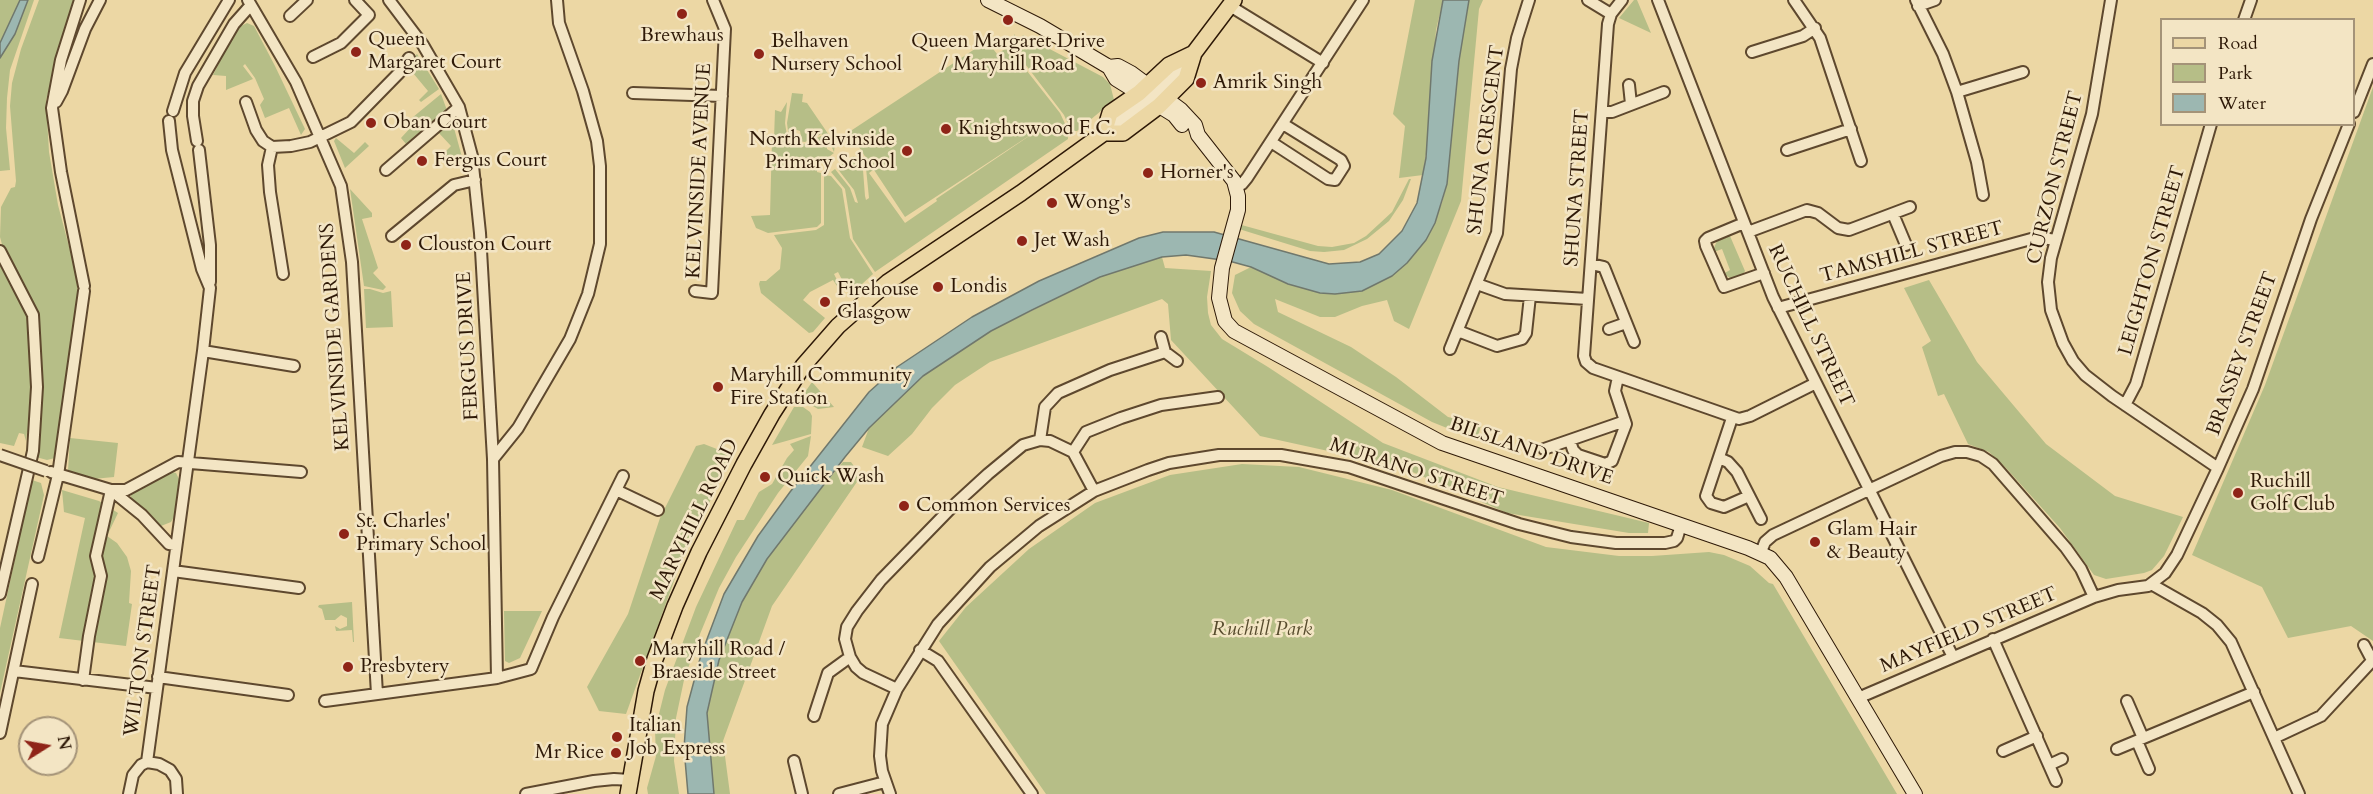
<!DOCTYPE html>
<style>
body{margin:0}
#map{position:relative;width:2373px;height:794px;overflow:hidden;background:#ecd7a4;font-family:Cardo,serif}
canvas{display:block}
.legend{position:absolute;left:2160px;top:18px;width:195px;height:108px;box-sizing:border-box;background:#f3e5c4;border:2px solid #a49378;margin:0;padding:8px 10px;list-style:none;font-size:18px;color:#2e1907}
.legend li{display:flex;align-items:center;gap:12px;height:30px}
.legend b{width:30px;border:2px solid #a49378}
.north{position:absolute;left:18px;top:716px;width:60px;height:60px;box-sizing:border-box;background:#f3e5c4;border:2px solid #a49378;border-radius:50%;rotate:79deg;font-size:16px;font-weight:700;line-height:24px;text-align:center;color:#2e1907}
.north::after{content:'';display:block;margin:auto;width:21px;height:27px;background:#8f2418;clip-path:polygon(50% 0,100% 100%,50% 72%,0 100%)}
</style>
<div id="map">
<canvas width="2373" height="794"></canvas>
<ul class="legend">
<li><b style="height:8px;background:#ecd7a4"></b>Road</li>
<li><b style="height:16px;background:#b6be87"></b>Park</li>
<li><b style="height:16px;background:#9cb7b1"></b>Water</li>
</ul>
<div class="north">N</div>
</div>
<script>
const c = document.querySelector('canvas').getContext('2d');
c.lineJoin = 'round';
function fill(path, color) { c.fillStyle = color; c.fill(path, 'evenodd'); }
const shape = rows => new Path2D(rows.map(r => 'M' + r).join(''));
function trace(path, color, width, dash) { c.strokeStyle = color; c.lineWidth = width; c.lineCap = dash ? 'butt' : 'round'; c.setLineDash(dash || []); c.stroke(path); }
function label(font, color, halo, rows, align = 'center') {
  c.font = font + ' Cardo,serif'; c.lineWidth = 5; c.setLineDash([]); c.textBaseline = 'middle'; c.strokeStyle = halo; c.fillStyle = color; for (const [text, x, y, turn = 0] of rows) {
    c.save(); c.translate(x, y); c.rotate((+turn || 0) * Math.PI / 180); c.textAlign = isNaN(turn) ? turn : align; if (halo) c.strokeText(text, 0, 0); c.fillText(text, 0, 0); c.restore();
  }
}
const green = shape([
 [0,0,20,0,0,43],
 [28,0,34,0,10,70,7,98,6,128,10,170,0,171,0,58,15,34],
 [39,0,75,0,46,100,49,152,58,205,76,273,78,298,55,458,47,460,36,457,40,423,41,381,36,317,3,248,0,237,1,207,11,188,15,187,16,181,10,106,12,83,21,49],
 [1415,0,1443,0,1436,30,1428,140,1423,175,1399,178,1405,126,1393,114],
 [1469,0,1483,0,1479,9,1461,201,1409,329,1394,321,1387,300,1362,306,1335,317,1320,317,1275,299,1278,312,1351,347,1396,377,1448,417,1481,425,1477,440,1432,422,1254,324,1240,311,1232,293,1235,275,1251,267,1288,284,1320,293,1335,294,1362,291,1392,276,1407,263,1426,240,1442,203,1447,183,1459,61],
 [1634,0,1637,0,1651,33,1619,18],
 [247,23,254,26,275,66,305,129,301,135,289,108,265,118,260,105,264,99,255,78,245,64,243,66,253,79,226,90,226,76,213,75,237,28],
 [1015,34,1016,57,1060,113,1067,128,1068,139,875,272,853,239,845,189,831,172,835,169,850,188,855,202,858,203,854,190,837,168,854,156,863,170,865,196,866,200,869,198,866,168,856,155,860,152,873,170,869,173,905,223,937,201,936,199,1044,126,905,217,849,132,987,41,997,54,1005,49],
 [1023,35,1103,77,1110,84,1114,100,1077,131,1071,131,1064,115,1019,56,1019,41],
 [417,54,439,89,421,102,419,100,428,91,408,67,409,61],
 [2373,87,2373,641,2351,626,2288,638,2262,587,2192,555,2265,385],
 [792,93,803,94,802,102,807,103,835,144,834,152,827,137,821,134,805,142,797,141,801,137,800,131,794,129,788,133,789,139,787,123],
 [441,94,448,113,436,119,406,144,401,138,412,126,407,122],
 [787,102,785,123,788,142,804,144,821,136,827,141,827,149,834,153,825,160,817,160,817,172,821,173,821,223,817,227,768,233,756,228,751,216,770,215,772,139,774,139,775,110,781,112],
 [444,128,454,128,462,157,444,160,441,156,451,146,438,132],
 [336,138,354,153,365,142,369,146,345,168,334,141],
 [824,175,831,176,842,189,850,238,873,274,850,295,838,272,834,274,839,284,837,286,833,280,810,292,803,300,825,318,813,332,809,333,761,293,759,284,760,281,766,281,780,269,782,248,774,235,816,230,824,225],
 [1409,179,1411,179,1403,200,1389,221,1367,239,1344,250,1324,252,1310,251,1226,225,1227,221,1318,246,1332,247,1354,243,1366,236,1392,212],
 [350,189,372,213,372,217,362,219,378,268,373,273,386,287,383,290,364,286],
 [1730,236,1745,271,1742,276,1732,279,1723,274,1730,270,1722,249,1714,252,1713,250,1717,241],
 [1162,257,1165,268,1211,271,1207,297,1208,313,1211,325,1222,339,1268,367,1383,443,1498,487,1649,523,1648,533,1629,533,1507,513,1401,467,1260,436,1171,340,1168,304,1162,299,990,362,955,385,932,408,912,434,888,456,862,447,869,428,894,403,923,376,955,353,991,331,1100,277],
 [0,260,30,317,33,355,31,432,27,432,26,441,24,434,19,433,14,446,0,443],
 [1929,280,1977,362,2046,444,2115,496,2183,517,2164,556,2152,570,2144,573,2106,579,2094,575,2060,528,2006,468,1989,452,1968,444,1944,394,1938,396,1922,347,1931,341,1904,288],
 [364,289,370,289,383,293,391,291,393,327,366,328],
 [812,382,834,407,818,409,806,402,803,395],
 [794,407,803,407,810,412,812,416,811,434,772,445],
 [811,436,808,456,778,493,736,557,719,588,700,634,684,680,676,718,674,761,679,794,648,794,647,788,656,756,655,730,665,690,696,607,737,520,744,520,759,492,772,484,787,458,794,450,790,444],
 [70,438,118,443,114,477,93,479,68,471],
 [704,444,727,453,729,462,682,559,626,714,599,711,587,687,628,614,660,518,696,446],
 [843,462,851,462,861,476,772,606,723,741,730,794,714,794,707,713,719,660,742,602,767,559,795,520],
 [1242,464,1299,467,1392,490,1546,547,1619,556,1652,556,1709,552,1724,555,1750,566,1769,583,1773,584,1897,794,1046,794,939,641,966,607,1029,549,1095,503,1170,475],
 [172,472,176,473,179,479,174,517,171,522,161,526,157,525,132,500,130,493],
 [32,480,41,483,44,495,0,693,0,628],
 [62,490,99,501,118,513,107,536,117,543,127,557,131,571,129,603,132,604,126,646,59,638,85,518,64,512],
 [352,602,354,642,353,642,352,630,336,631,335,626,340,629,347,626,347,618,341,615,335,620,325,620,322,609,318,607,319,605],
 [504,611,542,611,520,658,509,663,505,661]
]);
const water = shape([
 [20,0,28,0,15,34,0,58,0,43,20,0],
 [1443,0,1469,0,1459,61,1447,184,1435,223,1426,240,1407,263,1392,276,1362,291,1335,294,1320,293,1288,284,1251,267,1229,261,1186,255,1162,257,1100,277,1032,310,991,331,923,376,869,428,845,457,767,559,742,602,719,660,707,713,714,794,688,794,684,748,687,707,701,655,724,594,758,536,790,492,869,392,897,367,972,317,1039,281,1139,238,1163,232,1214,232,1329,264,1360,262,1379,254,1402,231,1417,203,1426,158,1432,61,1443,0]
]);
const street = shape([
 [80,0,61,60,52,108,61,172,84,286],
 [248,0,296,82,341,186,352,262,377,694],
 [389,0,423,45,459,107,472,156,480,233,493,459,497,678],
 [1588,0,1611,14],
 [1622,0,1611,14,1608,24,1584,356,1586,362,1593,368,1739,419,1750,416,1816,383],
 [1658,0,1773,297,1953,657],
 [1794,0,1820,38,1861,161],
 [1916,0,1943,54,1957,92,1977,162,1983,195],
 [2111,0,2092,114,2051,258,2048,282,2051,310,2063,343,2073,361,2085,375,2112,396,2218,468],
 [1230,6,1323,63],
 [1918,6,1935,0],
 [290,16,307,0],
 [2244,20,2251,0],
 [1752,52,1803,36,1815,28],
 [313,57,341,43,369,15,355,0],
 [1629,85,1631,104],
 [1957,92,2023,72],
 [633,93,722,96],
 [56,102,62,91,85,29,100,0],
 [246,102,256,130,263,141,272,147,291,146,310,142,351,122,399,73,409,58],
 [173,111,185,73,229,0],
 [1602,112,1612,112,1664,92],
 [2354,112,2373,64],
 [197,141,193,116,193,101,198,86,234,24,250,6],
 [1271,142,1328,179,1335,180,1344,166,1341,160,1283,124],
 [272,147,268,165,270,192,283,274],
 [199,150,210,245,210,282],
 [1787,150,1851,129],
 [386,170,459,107],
 [1236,187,1242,184,1247,178,1363,0],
 [1893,214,1906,245],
 [1744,223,1708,238,1705,241,1706,246,1724,287,1764,273],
 [1748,232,1807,210,1818,213,1838,228,1849,230,1910,207],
 [392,236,454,185,475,180],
 [0,251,33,315,37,387,33,451,0,594],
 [1591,264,1604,267,1634,342],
 [1477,284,1505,294,1588,299],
 [695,291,712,293,725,29,713,0],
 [1778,308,2031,239,2042,238,2056,240],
 [1609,329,1626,323],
 [1458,331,1497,346,1522,339,1526,333,1530,296],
 [1161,337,1165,352,1177,361],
 [1450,349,1497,233,1511,69,1517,38,1529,0],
 [203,351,294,366],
 [2125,405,2136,384,2211,124],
 [1732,418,1706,496,1711,503,1724,507,1749,496],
 [1040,440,1045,407,1058,393,1110,370,1165,352],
 [1570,441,1573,450,1578,455,1605,464,1612,461,1626,424,1615,391,1618,377],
 [1544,449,1625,421],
 [1719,458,1728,462,1737,472,1761,519],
 [493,459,518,428,570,339,588,294,600,244,600,166,597,141,583,91,559,23,557,0],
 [51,472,111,490,126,490,178,462,301,472],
 [111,490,142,515,169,544,176,545],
 [616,490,658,510],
 [1094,491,1073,452,1086,432,1121,418,1161,405,1218,397],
 [1761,552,1765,542,1773,535,1941,456,1955,452,1967,452,1981,456,1993,464,2066,548,2081,569,2094,597],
 [38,557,58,475,84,291],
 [173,571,299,588],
 [2151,584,2202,613,2217,625,2231,642,2299,794],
 [1993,639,2056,781],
 [2364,645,2373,662],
 [920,650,938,661,1032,794],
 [14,671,157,688],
 [158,677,288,695],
 [83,680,89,636,101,576,96,556,111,490],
 [897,689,863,673,856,667,850,657,845,639,847,627,857,611,881,580,952,507,988,474,1023,445,1040,440,1050,441,1073,452],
 [1858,698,2094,597,2118,590,2148,586,2165,573,2177,555,2218,468,2253,389,2311,219,2349,124],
 [325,701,497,678,531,669,553,617,623,476],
 [2127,701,2143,738],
 [814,716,828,673,850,657],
 [0,733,32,584],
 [2274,738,2321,716,2372,661],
 [2137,741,2149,769],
 [2117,749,2254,692],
 [2003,751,2037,736],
 [794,761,802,794],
 [147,762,203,351,210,288,202,269,172,150,169,121],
 [147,762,159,764,170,770,176,779,177,794],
 [2049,765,2062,759],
 [129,794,133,775,141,765,147,762],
 [526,794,594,781,614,779,630,780],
 [839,794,885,782],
 [890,794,882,771,880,756,882,724,897,689,938,624,990,567,1039,526,1094,491,1148,470,1169,463,1219,455,1281,455,1349,467,1519,524,1571,537,1616,543,1665,543,1674,541,1677,538,1681,525]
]);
const secondary = shape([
 [988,0,1040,26,1109,67,1116,79,1174,115,1182,125],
 [1109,67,1118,66,1131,73,1181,110,1195,125,1198,135,1234,181,1238,196,1238,210,1222,268,1219,298,1225,321,1234,331,1442,443,1748,548,1770,558,1786,577,1915,794],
 [1104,133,1149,99,1178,72,1192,55]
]);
const primary = shape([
 [1104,133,1110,113,1139,93,1169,65,1194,53],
 [628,794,646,691,655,659,675,606,699,552,744,464,772,414,803,366,838,326,888,282,1021,193,1104,133,1123,133,1159,106,1186,79,1194,53,1234,0]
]);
const streetBridge = shape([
 [0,455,46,471]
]);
const markers = [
 [682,14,6,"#8f2418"],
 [1008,20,6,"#8f2418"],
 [356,52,6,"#8f2418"],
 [759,54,6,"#8f2418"],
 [1201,83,6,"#8f2418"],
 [371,123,6,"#8f2418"],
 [946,129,6,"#8f2418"],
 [907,151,6,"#8f2418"],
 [422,161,6,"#8f2418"],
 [1148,173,6,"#8f2418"],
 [1052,203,6,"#8f2418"],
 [1022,241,6,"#8f2418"],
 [406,245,6,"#8f2418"],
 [938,287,6,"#8f2418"],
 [825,302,6,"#8f2418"],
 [718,387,6,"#8f2418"],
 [765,477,6,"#8f2418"],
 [2238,493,6,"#8f2418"],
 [904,506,6,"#8f2418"],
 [344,534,6,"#8f2418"],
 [1815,542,6,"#8f2418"],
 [640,661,6,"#8f2418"],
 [348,667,6,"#8f2418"],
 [617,737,6,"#8f2418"],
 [616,753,6,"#8f2418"]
];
const poiNames = [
 ["Brewhaus",682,36,"center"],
 ["Queen",368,40],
 ["Margaret Court",368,63],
 ["Belhaven",771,42],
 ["Nursery School",771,65],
 ["Queen Margaret Drive",1008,42,"center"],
 ["/ Maryhill Road",1008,65,"center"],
 ["Amrik Singh",1213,83],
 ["Oban Court",383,123],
 ["Knightswood F.C.",958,129],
 ["North Kelvinside",895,140,"right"],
 ["Primary School",895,163,"right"],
 ["Fergus Court",434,161],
 ["Horner's",1160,173],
 ["Wong's",1064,203],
 ["Jet Wash",1034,241],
 ["Clouston Court",418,245],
 ["Londis",950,287],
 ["Firehouse",837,290],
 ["Glasgow",837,313],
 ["Maryhill Community",730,376],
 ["Fire Station",730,399],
 ["Quick Wash",777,477],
 ["Ruchill",2250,482],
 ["Golf Club",2250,505],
 ["Common Services",916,506],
 ["St. Charles'",356,522],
 ["Primary School",356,545],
 ["Glam Hair",1827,530],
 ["& Beauty",1827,553],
 ["Maryhill Road /",652,650],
 ["Braeside Street",652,673],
 ["Presbytery",360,667],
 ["Italian",629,726],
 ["Job Express",629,749],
 ["Mr Rice",604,753,"right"]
];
const streetNames = [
 ["SHUNA CRESCENT",1487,140,-83],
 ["KELVINSIDE AVENUE",700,171,-87],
 ["CURZON STREET",2056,178,-76],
 ["SHUNA STREET",1578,188,-86],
 ["TAMSHILL STREET",1912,253,-15],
 ["LEIGHTON STREET",2153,261,-74],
 ["RUCHILL STREET",1810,326,65],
 ["KELVINSIDE GARDENS",336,337,-94],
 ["FERGUS DRIVE",469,346,-93],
 ["BRASSEY STREET",2243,354,-70],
 ["BILSLAND DRIVE",1531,452,19],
 ["MURANO STREET",1416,473,18],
 ["MARYHILL ROAD",695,520,-64],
 ["MAYFIELD STREET",1969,631,-23],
 ["WILTON STREET",144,651,-82]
];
const parkNames = [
 ["Ruchill Park",1262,630]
];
fill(green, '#b6be87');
fill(water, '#9cb7b1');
trace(water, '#70786d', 1.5);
trace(street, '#5e482e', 14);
trace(secondary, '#2e1907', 16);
trace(primary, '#2e1907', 18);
trace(street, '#f3e5c4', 10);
trace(secondary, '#f3e5c4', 14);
trace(primary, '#ecd7a4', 15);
trace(streetBridge, '#5e482e', 14, []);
trace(streetBridge, '#f3e5c4', 10);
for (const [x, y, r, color] of markers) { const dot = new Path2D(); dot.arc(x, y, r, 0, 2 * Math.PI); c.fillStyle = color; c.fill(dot); trace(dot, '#f3e5c4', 2); }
label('20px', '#2e1907', '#f3e5c4', poiNames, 'left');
label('20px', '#2e1907', '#f3e5c4', streetNames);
label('italic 20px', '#574b2d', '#f3e5c4', parkNames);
</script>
